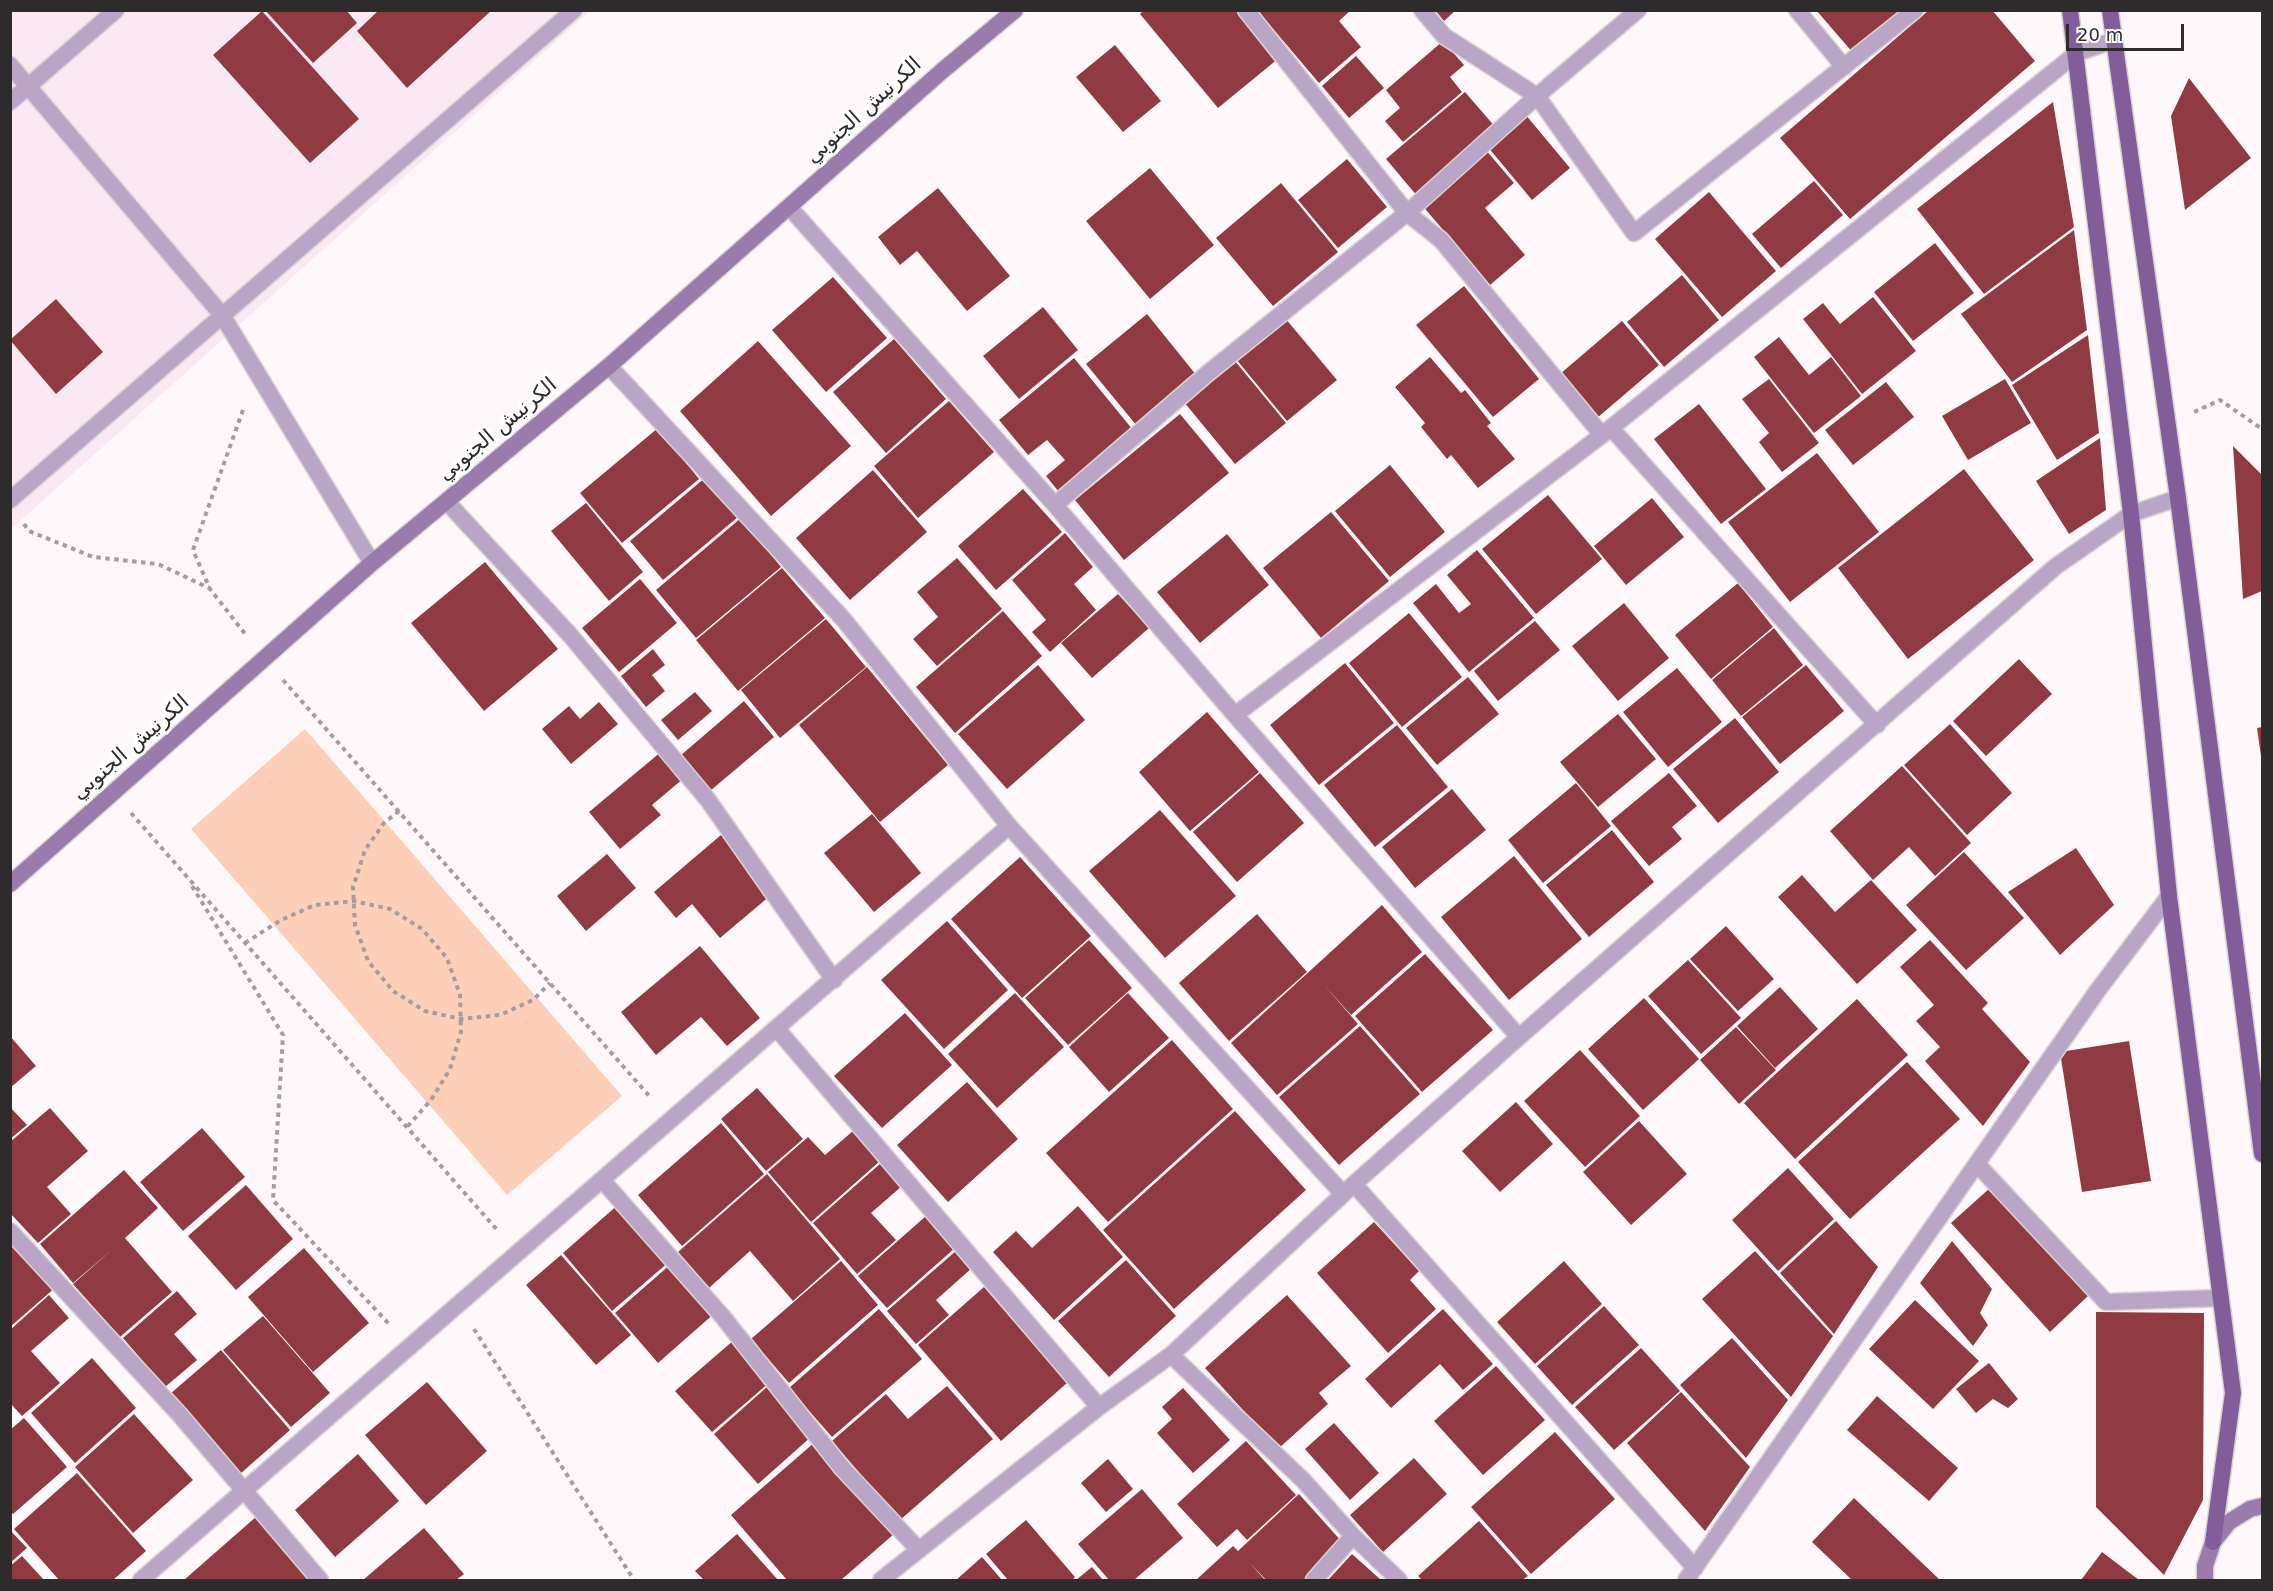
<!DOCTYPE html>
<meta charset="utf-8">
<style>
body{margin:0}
#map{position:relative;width:2273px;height:1591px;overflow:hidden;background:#fff8fb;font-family:"DejaVu Sans",sans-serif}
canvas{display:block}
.frame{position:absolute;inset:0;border:12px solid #2e2b2d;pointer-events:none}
.scale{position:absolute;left:2066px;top:24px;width:118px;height:27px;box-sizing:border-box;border:3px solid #2e2b2d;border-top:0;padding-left:8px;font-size:18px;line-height:21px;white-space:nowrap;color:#2e2b2d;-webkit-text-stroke:4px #fff;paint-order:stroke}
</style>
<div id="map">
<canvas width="2273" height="1591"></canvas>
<div class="frame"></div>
<div class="scale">20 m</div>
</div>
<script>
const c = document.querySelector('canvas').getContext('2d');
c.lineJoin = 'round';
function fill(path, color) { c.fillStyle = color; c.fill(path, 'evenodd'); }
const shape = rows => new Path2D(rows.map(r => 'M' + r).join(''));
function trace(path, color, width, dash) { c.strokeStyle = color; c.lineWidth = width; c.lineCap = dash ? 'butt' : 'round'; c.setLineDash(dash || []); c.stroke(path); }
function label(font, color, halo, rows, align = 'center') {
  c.font = font + ' "DejaVu Sans","Noto Sans Arabic",sans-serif'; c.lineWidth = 6; c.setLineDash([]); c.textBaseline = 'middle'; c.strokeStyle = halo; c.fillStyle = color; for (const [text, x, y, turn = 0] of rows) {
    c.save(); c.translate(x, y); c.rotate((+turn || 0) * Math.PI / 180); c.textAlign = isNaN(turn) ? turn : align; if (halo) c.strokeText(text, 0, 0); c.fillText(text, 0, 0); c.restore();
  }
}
const built = shape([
 [11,11,590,11,11,529]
]);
const green = shape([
 [305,729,622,1096,507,1195,191,829]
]);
const building = shape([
 [265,10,346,10,357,23,313,63],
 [379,10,492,10,407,88,357,31],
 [1144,10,1240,10,1279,58,1218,108,1140,14],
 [1257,10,1351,10,1339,21,1361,47,1319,83],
 [1435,10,1456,10,1444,21],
 [1816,10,1905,10,1854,54],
 [1929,10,1992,10,2035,61,1850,219,1780,138],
 [262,11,359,119,310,163,213,55],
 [1443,41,1464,65,1450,77,1462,92,1403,142,1385,121,1400,108,1386,90],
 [1115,45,1161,101,1123,132,1076,77],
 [1356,56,1384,88,1349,118,1322,86],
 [2189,78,2251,158,2185,210,2171,116],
 [1465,92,1497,129,1418,197,1386,159],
 [2053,102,2074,227,1984,294,1917,209],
 [1525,114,1570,168,1532,200,1487,146],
 [1485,149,1514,183,1485,208,1525,255,1490,285,1421,204],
 [1347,159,1387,207,1338,248,1298,200],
 [1150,168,1214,245,1150,299,1086,221],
 [1814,181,1843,215,1781,268,1752,234],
 [1281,183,1338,252,1273,306,1216,238],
 [938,188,1010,276,967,311,917,251,900,265,878,237],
 [1709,192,1776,271,1722,317,1655,239],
 [2074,230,2087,330,2012,382,1961,314],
 [1935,243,1974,293,1913,341,1874,292],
 [1682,275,1719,320,1664,367,1627,322],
 [833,277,887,338,826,392,772,330],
 [1464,286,1539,379,1493,417,1416,325],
 [1873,297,1916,351,1862,394,1803,319,1823,303,1840,324],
 [56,299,103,352,56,394,10,340],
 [1043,307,1078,350,1019,399,983,356],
 [1147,314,1197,376,1137,426,1086,364],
 [1285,318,1337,380,1287,421,1236,359],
 [1622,321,1659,365,1597,418,1560,374],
 [2088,335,2099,433,2057,460,2012,385],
 [1779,337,1809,375,1831,357,1861,396,1814,433,1754,357],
 [894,339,946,399,886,453,833,392],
 [758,341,851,446,771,516,680,411],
 [1430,357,1461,393,1465,390,1491,423,1487,426,1515,459,1478,488,1451,455,1447,459,1421,427,1425,423,1395,387],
 [1074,358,1133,430,1059,492,1046,476,1065,460,1047,440,1028,455,999,420],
 [1235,361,1286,423,1235,464,1184,402],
 [1769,379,1819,443,1782,472,1759,442,1769,433,1742,399],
 [2005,379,2031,423,1968,460,1942,416],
 [1886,382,1914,417,1853,465,1825,430],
 [949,401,994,452,918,518,874,466],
 [1699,404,1766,489,1721,524,1654,439],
 [1180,414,1229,473,1124,560,1075,500],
 [658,428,699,479,622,543,580,493],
 [2100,438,2106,510,2069,534,2036,481],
 [2233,446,2262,475,2262,591,2243,599],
 [1817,453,1879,532,1790,602,1728,522],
 [1390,465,1445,532,1390,577,1335,511],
 [1964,469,2034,560,1908,659,1838,568],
 [873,470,927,532,850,600,796,538],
 [706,477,738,517,663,580,630,541],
 [1023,489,1062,532,996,590,958,546],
 [1548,495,1602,559,1536,614,1482,549],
 [1652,498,1684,537,1626,585,1594,546],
 [586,503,643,572,609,601,551,531],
 [1331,512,1389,581,1321,638,1263,568],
 [741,518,781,567,696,638,656,590],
 [1065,533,1093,567,1074,584,1096,610,1050,652,1032,632,1046,620,1012,580],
 [1227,534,1269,585,1200,643,1157,592],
 [1477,550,1534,618,1469,672,1413,603,1436,584,1459,613,1471,604,1447,575],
 [957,558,1002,609,937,666,913,639,938,617,917,592],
 [485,562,558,649,484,711,411,623],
 [782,568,825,618,738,691,696,640],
 [640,579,677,623,619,672,582,628],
 [1738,583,1773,627,1711,679,1675,635],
 [1118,594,1149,628,1092,678,1061,643],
 [1624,603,1669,658,1618,701,1572,646],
 [1003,611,1042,656,955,733,916,687],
 [1409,613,1462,677,1402,727,1349,663],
 [826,619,866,667,780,738,741,690],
 [1535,621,1560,650,1498,701,1474,671],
 [1774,628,1803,665,1741,716,1712,680],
 [653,649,665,665,652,675,665,691,646,707,621,676],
 [2019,659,2052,694,1986,756,1953,721],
 [1345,663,1394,723,1319,785,1270,725],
 [1038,665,1085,720,1007,789,958,734],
 [1806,665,1844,711,1780,764,1742,717],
 [867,667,948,765,880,822,799,725],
 [1677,668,1722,722,1668,767,1623,712],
 [1468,677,1499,714,1437,765,1406,728],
 [695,692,712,711,678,740,661,720],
 [744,701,774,737,710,791,680,756],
 [599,702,618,724,571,764,542,729,569,706,580,719],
 [1207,712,1259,772,1190,831,1139,772],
 [1618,714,1656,759,1598,807,1560,762],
 [1735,718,1779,772,1718,823,1673,769],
 [1950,724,2012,793,1967,835,1904,765],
 [1397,725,1448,787,1375,847,1324,785],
 [2262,727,2262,756,2261,756,2257,728],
 [662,751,684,778,652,805,661,815,620,849,589,812],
 [1902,766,1971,843,1935,876,1909,847,1873,880,1830,831],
 [1260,773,1304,823,1237,882,1193,832],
 [1669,773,1697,806,1672,827,1682,839,1649,866,1611,821],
 [1576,783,1611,826,1543,883,1508,840],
 [1452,789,1486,830,1415,888,1382,847],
 [1160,810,1236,896,1165,958,1089,871],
 [872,814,921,873,874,912,824,853],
 [1612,830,1654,882,1589,937,1546,885],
 [721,835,771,895,720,938,692,904,676,918,654,892],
 [2076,848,2114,905,2060,955,2008,892],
 [1964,852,2024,918,1966,970,1906,905],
 [607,854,636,888,586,931,557,896],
 [1514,856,1582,939,1509,1000,1441,917],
 [1020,857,1091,936,1022,998,951,919],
 [1802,875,1835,912,1871,880,1917,930,1857,984,1778,897],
 [1382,905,1422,952,1351,1015,1324,985,1358,1024,1277,1095,1231,1043],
 [1257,914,1307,972,1229,1041,1179,983],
 [947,921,1008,990,944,1049,881,980],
 [1726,926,1774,979,1738,1011,1690,959],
 [1089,940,1132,988,1068,1045,1025,998],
 [1930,940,1988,1003,1982,1009,2030,1062,1983,1126,1925,1061,1940,1047,1916,1021,1934,1005,1900,967],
 [700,946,760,1018,727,1046,701,1017,656,1055,621,1012],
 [1425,954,1493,1030,1422,1092,1355,1016],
 [1688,960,1741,1018,1701,1054,1648,996],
 [1780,987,1818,1029,1775,1068,1737,1026],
 [1015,993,1064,1047,997,1108,948,1054],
 [1128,993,1169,1038,1109,1092,1069,1047],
 [1644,998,1699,1059,1643,1110,1588,1049],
 [1857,999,1908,1055,1795,1159,1744,1103],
 [905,1013,952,1065,882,1128,834,1076],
 [1360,1026,1420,1094,1339,1165,1279,1097],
 [1736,1027,1776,1070,1739,1104,1700,1060],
 [10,1036,36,1066,10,1088],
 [1172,1040,1233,1109,1108,1222,1046,1153],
 [2129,1041,2151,1181,2082,1192,2060,1052],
 [1580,1050,1640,1116,1585,1167,1524,1101],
 [1907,1062,1960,1119,1850,1219,1798,1162],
 [967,1082,1018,1139,948,1202,897,1145],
 [757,1088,803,1139,766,1171,721,1119],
 [1516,1102,1553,1144,1500,1192,1462,1151],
 [10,1107,27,1125,10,1139],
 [50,1108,88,1151,47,1187,71,1214,38,1243,10,1213,10,1142],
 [1235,1111,1306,1190,1174,1309,1103,1230],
 [1639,1121,1687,1174,1631,1225,1583,1172],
 [721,1123,764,1174,682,1246,638,1195],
 [202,1128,245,1177,183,1231,140,1182],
 [853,1131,880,1161,811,1222,768,1172,808,1137,825,1155],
 [881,1163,902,1186,871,1213,896,1240,857,1274,813,1223],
 [1788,1168,1834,1219,1778,1271,1732,1220],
 [124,1170,158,1208,125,1238,172,1292,120,1337,73,1284,114,1248,73,1283,40,1244],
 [767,1174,840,1259,793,1301,750,1251,709,1288,678,1252],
 [246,1185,293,1239,236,1290,188,1236],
 [1990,1188,2088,1296,2050,1332,1951,1223],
 [620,1203,670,1261,612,1311,563,1253],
 [1078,1206,1123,1257,1054,1320,993,1252,1016,1231,1032,1248],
 [926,1216,955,1248,887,1308,858,1276],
 [1836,1221,1878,1267,1834,1334,1780,1273],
 [1374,1222,1419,1271,1410,1280,1436,1309,1388,1353,1317,1273],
 [10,1234,57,1286,10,1327],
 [1952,1241,1992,1289,1980,1313,1988,1325,1973,1346,1920,1283],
 [304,1248,369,1323,313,1372,248,1297],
 [957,1250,972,1268,936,1300,949,1315,916,1344,887,1311],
 [1755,1251,1833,1336,1791,1397,1702,1299],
 [561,1255,631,1335,596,1365,526,1285],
 [1126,1260,1176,1316,1109,1377,1058,1321],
 [841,1261,878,1305,789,1383,751,1339],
 [1564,1261,1602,1304,1535,1364,1497,1322],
 [672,1263,716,1312,658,1363,615,1313],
 [984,1287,1067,1383,1001,1441,918,1345],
 [177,1291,197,1314,174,1334,197,1360,165,1387,123,1338],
 [49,1295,69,1318,31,1351,60,1383,22,1416,10,1403,10,1330],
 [1287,1295,1351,1366,1319,1393,1328,1404,1278,1449,1205,1368],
 [1915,1300,1979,1361,1933,1409,1869,1349],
 [1604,1306,1639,1345,1572,1405,1537,1366],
 [879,1309,922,1359,832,1437,789,1388],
 [1443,1309,1493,1364,1463,1390,1440,1364,1391,1408,1365,1379],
 [2096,1312,2204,1313,2203,1500,2164,1575,2096,1507],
 [263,1316,330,1393,291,1427,223,1350],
 [1732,1338,1788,1400,1746,1458,1680,1385],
 [734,1340,770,1382,712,1432,675,1391],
 [1641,1348,1680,1391,1614,1450,1575,1407],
 [221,1350,290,1430,240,1474,170,1394],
 [92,1358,136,1408,75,1463,31,1413],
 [1989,1363,2018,1399,2008,1408,1993,1399,1976,1413,1956,1389],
 [1496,1366,1545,1420,1483,1475,1434,1421],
 [427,1382,487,1451,426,1505,365,1435],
 [768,1386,812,1436,758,1484,714,1434],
 [947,1386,993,1439,900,1520,832,1441,886,1394,908,1419],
 [1183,1388,1230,1440,1193,1473,1157,1433,1172,1419,1162,1407],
 [1681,1392,1750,1467,1705,1531,1627,1443],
 [1877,1396,1958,1468,1929,1501,1847,1430],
 [134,1414,193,1480,133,1533,75,1467],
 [24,1418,67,1467,13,1514,10,1511,10,1430],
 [1334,1423,1379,1473,1350,1500,1305,1449],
 [1555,1432,1615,1499,1531,1574,1471,1507],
 [1246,1441,1296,1495,1247,1540,1237,1529,1217,1547,1177,1504],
 [815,1442,894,1534,841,1580,787,1580,731,1515],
 [358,1454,399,1501,335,1557,295,1510],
 [1414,1458,1447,1494,1383,1552,1350,1515],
 [1108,1459,1133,1489,1106,1512,1081,1483],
 [77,1473,146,1551,113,1580,59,1580,14,1529],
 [1142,1489,1183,1538,1134,1580,1109,1580,1078,1544],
 [1299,1494,1343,1543,1311,1580,1266,1580,1249,1562,1265,1580,1196,1580,1233,1546,1238,1551],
 [1854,1498,1940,1580,1852,1580,1812,1542],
 [257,1516,315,1580,184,1580],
 [1026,1520,1075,1577,1072,1580,1008,1580,986,1554],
 [1479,1521,1528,1576,1522,1580,1422,1580,1418,1576],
 [424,1528,464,1574,456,1580,363,1580],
 [10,1530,27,1548,10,1563],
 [737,1534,778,1580,704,1580,695,1571],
 [2102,1552,2139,1580,2081,1580],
 [1352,1554,1381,1580,1328,1580],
 [22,1556,44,1580,10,1580,10,1566],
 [982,1557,1002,1580,956,1580],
 [1092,1567,1103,1580,1076,1580]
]);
const path = shape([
 [243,410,193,550,210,589,246,635],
 [2194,412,2220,400,2262,429],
 [24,524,29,531,93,557,158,564,209,588],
 [283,680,651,1098],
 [399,811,384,823,365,850,353,887,355,925,368,961,393,991,425,1011,461,1019,500,1015,533,1000,550,983],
 [131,813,498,1231],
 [192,886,283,1035,273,1200,390,1325],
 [245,943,281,920,315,905,354,901,390,909,422,929,447,958,460,995,461,1032,450,1069,431,1100,407,1127],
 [474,1329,634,1580]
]);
const minor = shape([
 [1246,10,1407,213,1441,240,1602,435],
 [1422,10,1444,36,1537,96,1638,10],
 [1797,10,1844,67],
 [10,65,222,315,372,563],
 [10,102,116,10],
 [790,208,1055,505,1235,715,1519,1037],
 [609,366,844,620,1009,826,1343,1194],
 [1611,428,1877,725],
 [10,500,574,10],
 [447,502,570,635,708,800,834,980],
 [1055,505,1208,373,1407,213,1537,96,1634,233,1915,10],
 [1235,715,1602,435,2077,53,2115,40],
 [778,1030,1099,1407],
 [1977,1164,2106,1302,2221,1298],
 [602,1180,723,1317,842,1468,919,1550],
 [1354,1184,1695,1568],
 [10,1231,179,1414,320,1580],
 [1171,1355,1303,1480,1353,1536,1399,1580],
 [141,1580,1009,826],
 [881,1580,1099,1407,1171,1355,1354,1184,1519,1037,2055,567,2131,514,2178,498],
 [1314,1580,1353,1536],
 [1686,1580,2098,990,2169,896]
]);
const secondary = shape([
 [10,884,372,563,609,366,942,71,1015,10],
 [2205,1580,2205,1566,2213,1542,2229,1522,2250,1509,2262,1506]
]);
const primary = shape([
 [2070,10,2131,514,2169,896,2233,1393,2213,1542],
 [2110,10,2178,498,2262,1154]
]);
const streetNames = [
 ["الكرنيش الجنوبي",864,111,-42],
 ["الكرنيش الجنوبي",498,430,-40],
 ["الكرنيش الجنوبي",131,748,-41]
];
fill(built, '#fae9f2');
fill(green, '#fdcfb8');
fill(building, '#903a42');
trace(minor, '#d9d3d6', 19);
trace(secondary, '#d9d3d6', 19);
trace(primary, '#d9d3d6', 19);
trace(path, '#a39da0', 4, [4.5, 4.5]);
trace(minor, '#baa5c6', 16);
trace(secondary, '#9a7bac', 16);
trace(primary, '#835d99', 16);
label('21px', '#2e2b2d', '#fff', streetNames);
</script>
